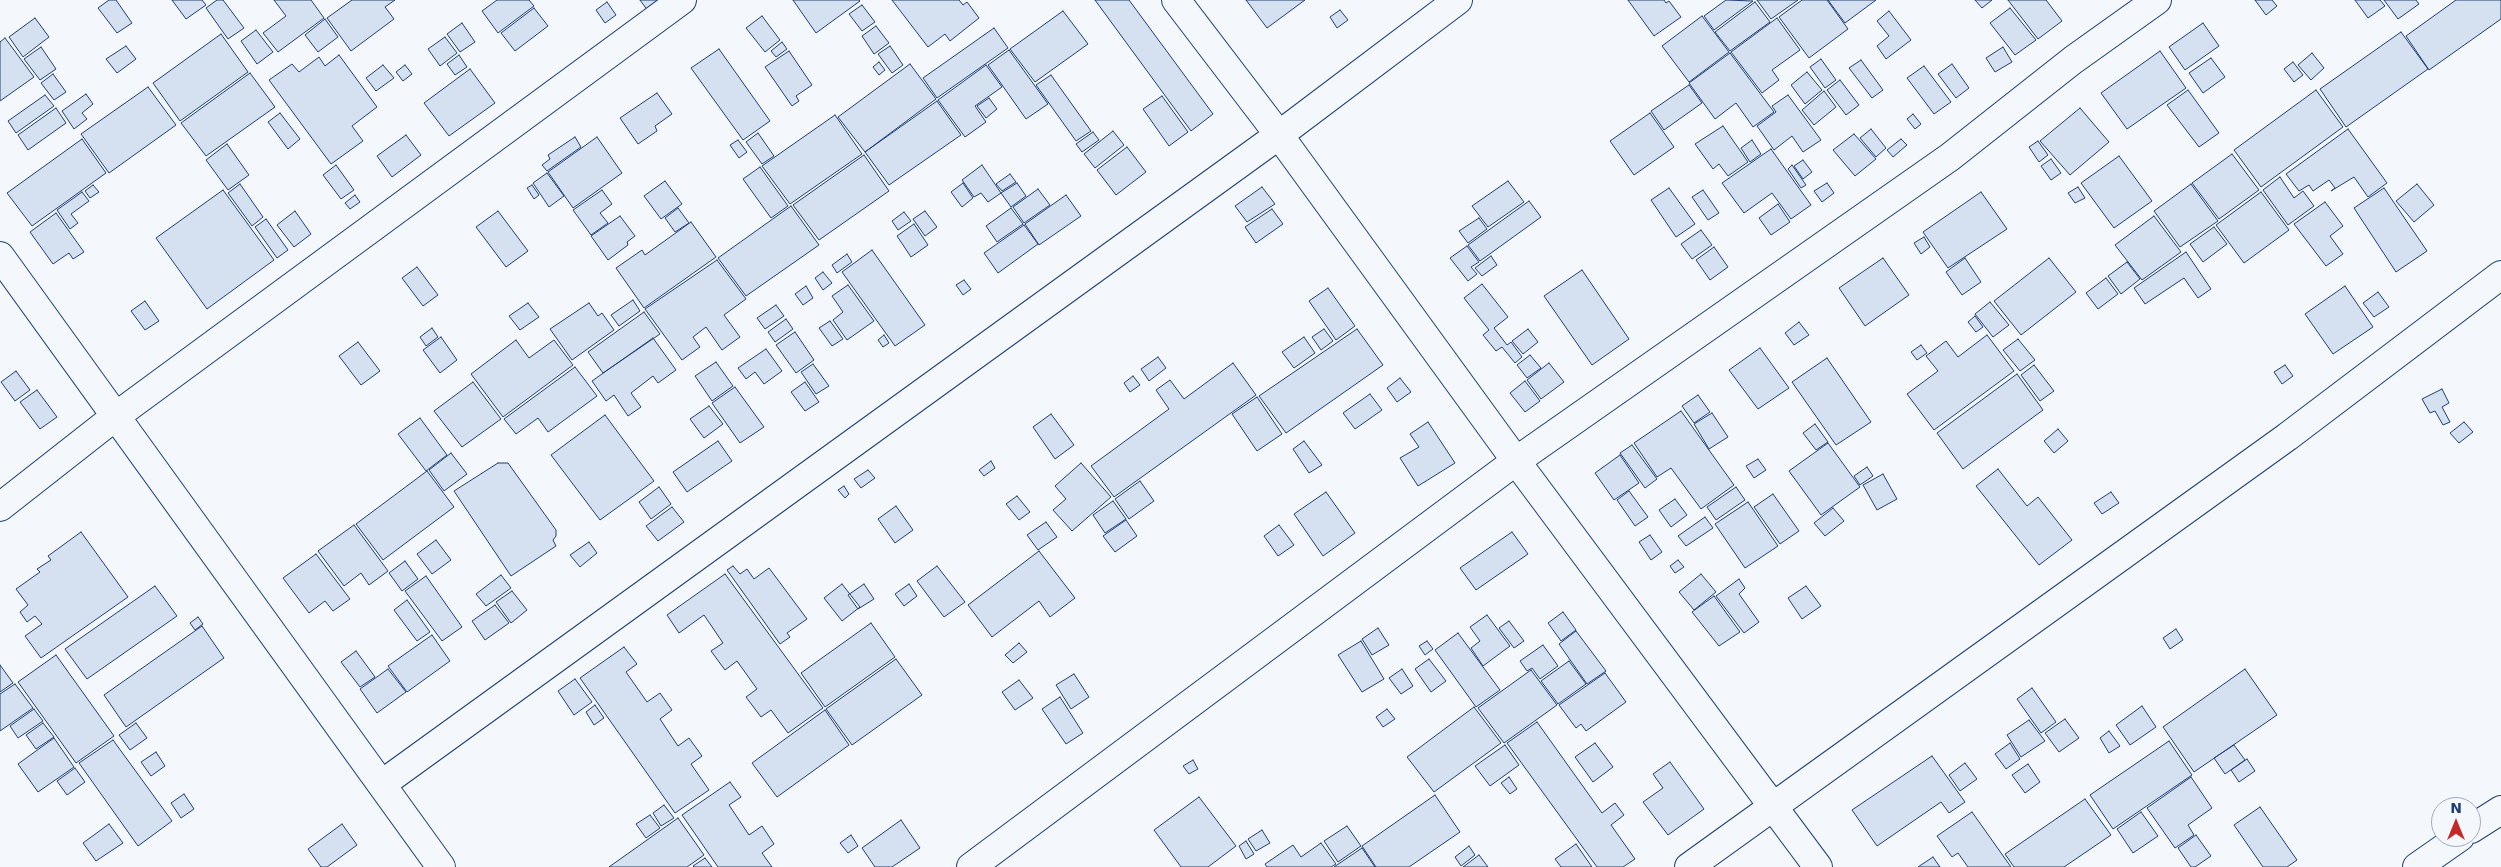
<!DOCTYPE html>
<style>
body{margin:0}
#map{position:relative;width:2501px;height:867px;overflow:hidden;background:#f4f7fb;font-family:"DejaVu Sans",sans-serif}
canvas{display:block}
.north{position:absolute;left:2431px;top:797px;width:50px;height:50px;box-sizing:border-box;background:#f4f7fb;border:1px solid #9eadc5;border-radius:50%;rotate:0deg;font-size:14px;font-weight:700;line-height:20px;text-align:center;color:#1d3f73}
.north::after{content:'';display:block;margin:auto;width:18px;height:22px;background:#c62828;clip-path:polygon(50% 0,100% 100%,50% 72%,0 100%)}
</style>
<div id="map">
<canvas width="2501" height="867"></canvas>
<div class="north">N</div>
</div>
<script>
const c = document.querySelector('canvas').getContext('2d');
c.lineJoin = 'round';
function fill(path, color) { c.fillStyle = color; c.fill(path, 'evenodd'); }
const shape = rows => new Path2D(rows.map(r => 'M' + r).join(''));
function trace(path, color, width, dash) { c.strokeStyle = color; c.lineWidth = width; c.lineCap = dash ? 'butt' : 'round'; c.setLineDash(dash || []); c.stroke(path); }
const building = shape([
 [109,0,116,0,132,23,117,33,98,8,109,0],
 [172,0,202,0,206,5,186,19,172,0],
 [217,0,223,0,244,28,228,39,206,8,217,0],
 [274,0,311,0,324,18,278,52,263,33,286,16,274,0],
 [352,0,395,0,385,7,394,19,351,51,327,18,352,0],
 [497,0,529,0,534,6,498,33,482,11,497,0],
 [640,0,664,0,648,11,640,0],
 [793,0,859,0,860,1,816,33,793,0],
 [892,0,959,0,963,5,967,2,979,18,950,41,945,34,928,47,892,0],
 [1095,0,1129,0,1213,114,1191,131,1095,0],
 [1246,0,1305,0,1267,28,1246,0],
 [1628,0,1664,0,1666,3,1669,1,1681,17,1654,36,1628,0],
 [1726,0,1753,1,1714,30,1704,16,1726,0],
 [1757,0,1798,0,1771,19,1757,0],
 [1802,0,1827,0,1848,29,1809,58,1779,17,1802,0],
 [1828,0,1876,0,1845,23,1828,0],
 [1975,0,1992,0,1982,8,1975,0],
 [2008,0,2046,0,2062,21,2038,39,2008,0],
 [2255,0,2272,0,2277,6,2266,15,2255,0],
 [2355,0,2380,0,2385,6,2368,18,2355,0],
 [2384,0,2416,0,2419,4,2398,19,2384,0],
 [2456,0,2501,0,2501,19,2429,70,2406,36,2456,0],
 [607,2,616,15,605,23,596,10,607,2],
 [1755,2,1770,22,1730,51,1715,32,1755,2],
 [862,5,875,22,862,31,849,14,862,5],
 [534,8,548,26,515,51,501,33,534,8],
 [2010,8,2036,40,2015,55,1990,23,2010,8],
 [1340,10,1348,20,1337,28,1330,17,1340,10],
 [1063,11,1088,44,1035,82,1010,49,1063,11],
 [1889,11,1911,40,1886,59,1877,46,1889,36,1877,21,1889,11],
 [762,16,780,40,765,52,746,28,762,16],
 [1702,16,1729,52,1689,82,1662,46,1702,16],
 [35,18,49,37,23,57,9,37,35,18],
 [1777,18,1800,50,1772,70,1779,80,1762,93,1731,52,1777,18],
 [325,19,338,37,318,52,305,35,325,19],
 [462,23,475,42,460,52,447,34,462,23],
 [2203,23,2219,46,2185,70,2169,47,2203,23],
 [876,26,889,43,874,54,862,36,876,26],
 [994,28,1008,48,937,98,923,78,994,28],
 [256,30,273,52,257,64,241,41,256,30],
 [2401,32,2428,69,2346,127,2320,89,2401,32],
 [221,34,248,72,180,121,153,83,221,34],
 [445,37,457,53,440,66,428,49,445,37],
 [5,38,34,77,0,101,0,42,5,38],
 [782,42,787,49,776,57,771,51,782,42],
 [126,46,136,59,117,73,106,59,126,46],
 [890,46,903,65,892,73,878,54,890,46],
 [41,47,56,69,40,80,24,59,41,47],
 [2003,47,2012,62,1995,72,1986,58,2003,47],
 [719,49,770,121,743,140,691,68,719,49],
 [1009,50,1048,104,1026,119,988,65,1009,50],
 [789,51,812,85,796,96,799,101,792,106,765,67,789,51],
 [2160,51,2186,88,2127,129,2101,93,2160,51],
 [1730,53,1774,112,1753,127,1736,103,1715,119,1689,83,1730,53],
 [2312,53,2324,68,2311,80,2298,65,2312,53],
 [339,55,377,107,352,126,363,141,331,164,269,80,292,64,299,72,319,57,325,66,339,55],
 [459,55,467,67,455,75,447,64,459,55],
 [2211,58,2225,77,2203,93,2189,73,2211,58],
 [1821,59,1836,80,1825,88,1810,67,1821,59],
 [1861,60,1883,90,1872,98,1849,68,1861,60],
 [879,62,885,70,879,75,873,67,879,62],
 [2293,62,2303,75,2294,82,2284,69,2293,62],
 [910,64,936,99,865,152,838,117,910,64],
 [1952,64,1969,88,1956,98,1938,74,1952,64],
 [383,65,394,78,376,91,366,78,383,65],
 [405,65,412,74,403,81,396,72,405,65],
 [986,65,1002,87,975,106,986,122,965,137,938,100,986,65],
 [1924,66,1951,102,1934,114,1907,78,1924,66],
 [470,69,495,103,449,136,424,103,470,69],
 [1807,72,1822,90,1805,104,1791,85,1807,72],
 [250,73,275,107,206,156,181,123,250,73],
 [53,74,66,92,54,100,41,83,53,74],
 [1051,75,1091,131,1076,141,1036,85,1051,75],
 [1840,80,1859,105,1846,115,1827,90,1840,80],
 [1689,85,1702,103,1664,130,1651,111,1689,85],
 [148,87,176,125,109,173,81,134,148,87],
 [2188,90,2219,133,2199,147,2167,105,2188,90],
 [2316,90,2343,127,2261,187,2234,150,2316,90],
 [1824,91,1836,107,1814,125,1802,110,1824,91],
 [657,93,672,114,655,126,657,131,638,144,620,118,657,93],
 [86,94,93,104,82,113,87,119,74,129,62,111,86,94],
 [45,95,54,106,16,133,8,121,45,95],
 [1788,95,1821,140,1803,152,1792,136,1774,150,1757,126,1776,112,1772,106,1788,95],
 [1162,96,1188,132,1169,146,1143,109,1162,96],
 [989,98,997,109,986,118,977,106,989,98],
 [937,101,961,135,889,185,865,152,937,101],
 [56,108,66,123,28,150,18,135,56,108],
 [2080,108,2109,142,2070,175,2040,141,2080,108],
 [280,113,300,139,288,149,268,122,280,113],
 [1650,113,1674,147,1634,175,1610,141,1650,113],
 [1913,114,1921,124,1915,129,1907,119,1913,114],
 [835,115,862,154,790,204,762,166,835,115],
 [1723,126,1748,162,1728,176,1719,164,1713,169,1695,144,1723,126],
 [1871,129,1886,148,1876,157,1860,138,1871,129],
 [2348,129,2387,183,2368,197,2354,177,2331,191,2335,188,2329,180,2313,191,2309,185,2299,191,2286,174,2348,129],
 [1113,131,1124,145,1095,168,1084,154,1113,131],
 [1093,132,1099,140,1082,152,1076,144,1093,132],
 [758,133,774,156,762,164,746,142,758,133],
 [1854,134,1876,159,1855,176,1833,150,1854,134],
 [406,135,421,155,392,177,377,156,406,135],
 [575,137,581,147,547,171,542,165,550,159,548,155,575,137],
 [597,137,622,173,573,208,548,172,597,137],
 [82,139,106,173,32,226,7,193,82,139],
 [1901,139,1907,145,1893,157,1887,150,1901,139],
 [738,140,747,152,739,158,730,145,738,140],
 [1752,140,1761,154,1750,162,1741,148,1752,140],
 [2038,141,2048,155,2039,162,2029,147,2038,141],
 [227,144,249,175,228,190,206,160,227,144],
 [1127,147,1146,172,1116,195,1097,170,1127,147],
 [1771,149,1811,205,1791,219,1772,193,1744,213,1722,183,1771,149],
 [2232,154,2259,190,2219,219,2192,183,2232,154],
 [864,155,889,191,819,240,793,205,864,155],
 [2119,156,2152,201,2114,228,2081,183,2119,156],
 [2051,159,2061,173,2051,180,2041,166,2051,159],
 [1803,160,1812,172,1803,179,1794,166,1803,160],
 [336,165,354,190,341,199,323,175,336,165],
 [982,165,1001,193,988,202,981,193,974,197,962,180,982,165],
 [1792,165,1806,185,1801,188,1788,169,1792,165],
 [760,167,788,206,771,218,743,179,760,167],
 [547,173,564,196,549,207,533,183,547,173],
 [1010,174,1016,182,1002,191,996,184,1010,174],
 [2280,177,2294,198,2303,191,2314,206,2288,225,2263,190,2280,177],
 [665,181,682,204,661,219,644,196,665,181],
 [1508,181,1524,202,1488,227,1472,206,1508,181],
 [963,183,973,198,962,207,951,192,963,183],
 [1017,183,1026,196,1011,207,1001,193,1017,183],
 [1827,183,1834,193,1822,202,1814,191,1827,183],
 [240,184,263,217,252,226,228,193,240,184],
 [2191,184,2218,221,2180,247,2154,211,2191,184],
 [2417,184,2434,205,2414,222,2396,201,2417,184],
 [93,185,99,192,90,198,85,191,93,185],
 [532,185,539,195,534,199,527,188,532,185],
 [1262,187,1275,204,1247,222,1235,206,1262,187],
 [2078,187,2085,198,2075,203,2068,193,2078,187],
 [1669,188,1695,224,1676,237,1651,200,1669,188],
 [2384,188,2427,251,2396,272,2354,208,2384,188],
 [1038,189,1050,205,1024,223,1013,207,1038,189],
 [223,190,274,260,207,309,156,238,223,190],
 [602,190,612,204,600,213,608,223,591,235,573,210,602,190],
 [1703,190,1719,213,1708,220,1692,197,1703,190],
 [82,192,89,201,71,214,78,223,70,229,57,210,82,192],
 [1981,192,2007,229,1948,268,1923,232,1981,192],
 [2261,192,2289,230,2244,263,2216,225,2261,192],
 [355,195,360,202,350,209,345,203,355,195],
 [1066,195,1081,216,1039,245,1025,224,1066,195],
 [1529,201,1541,217,1480,261,1468,245,1529,201],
 [2325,202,2343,226,2330,236,2343,254,2326,266,2294,224,2325,202],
 [1778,204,1790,222,1771,235,1759,218,1778,204],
 [791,206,819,245,746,296,718,258,791,206],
 [678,208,689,223,675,232,665,218,678,208],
 [1011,208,1023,224,997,242,986,226,1011,208],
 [1272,209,1283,224,1256,243,1245,227,1272,209],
 [295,211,311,234,294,247,277,225,295,211],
 [498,211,528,251,506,267,476,227,498,211],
 [925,211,937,227,925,236,913,219,925,211],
 [904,212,911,221,898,230,892,221,904,212],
 [56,213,84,252,73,259,69,253,53,264,30,232,56,213],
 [620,216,635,236,627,242,628,245,608,260,591,236,620,216],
 [2154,216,2181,252,2142,280,2115,245,2154,216],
 [1479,218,1487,229,1468,243,1459,231,1479,218],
 [266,219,288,250,277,258,255,227,266,219],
 [691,222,716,257,644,308,616,268,642,250,645,255,691,222],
 [914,224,928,245,911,257,897,236,914,224],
 [1024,225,1038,244,998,273,984,253,1024,225],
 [2214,227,2227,244,2203,262,2190,244,2214,227],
 [1701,230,1712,245,1692,259,1681,244,1701,230],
 [1924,237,1930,247,1921,254,1914,243,1924,237],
 [1467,246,1479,262,1471,267,1477,274,1468,281,1450,258,1467,246],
 [1714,247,1728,267,1710,280,1696,260,1714,247],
 [872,250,925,325,895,346,842,272,872,250],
 [2186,252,2211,289,2198,298,2184,278,2145,304,2134,288,2186,252],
 [847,254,852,262,837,273,832,265,847,254],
 [1491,256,1497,265,1482,276,1475,268,1491,256],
 [1883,258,1909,295,1865,326,1839,288,1883,258],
 [1965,258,1981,282,1962,295,1946,272,1965,258],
 [2049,258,2076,292,2021,335,1994,301,2049,258],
 [717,260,746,299,724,315,740,337,722,350,706,327,693,337,700,347,682,360,645,309,717,260],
 [2127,262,2140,279,2121,294,2108,276,2127,262],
 [417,267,438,295,423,306,402,278,417,267],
 [1582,270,1629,339,1592,365,1544,296,1582,270],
 [823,272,832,283,823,290,815,278,823,272],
 [2106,278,2118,294,2098,309,2086,293,2106,278],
 [964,280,971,289,963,295,956,285,964,280],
 [1482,284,1508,317,1494,328,1507,345,1511,342,1522,357,1515,363,1502,347,1496,351,1483,335,1489,330,1464,298,1482,284],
 [848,285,874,321,847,340,833,320,843,312,832,296,848,285],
 [806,286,813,298,803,305,795,294,806,286],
 [2345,286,2373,327,2333,354,2305,314,2345,286],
 [1328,288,1355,326,1336,340,1309,301,1328,288],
 [2378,292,2389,307,2374,317,2363,303,2378,292],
 [633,300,640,311,619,326,611,315,633,300],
 [145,301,159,321,145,330,131,311,145,301],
 [1990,302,2009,325,1993,337,1975,314,1990,302],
 [528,303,539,317,520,330,509,316,528,303],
 [589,303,598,316,602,313,614,330,572,360,550,329,589,303],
 [776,305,784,316,765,329,757,318,776,305],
 [644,312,660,334,603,373,588,352,644,312],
 [1975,316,1983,327,1976,332,1968,322,1975,316],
 [786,319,793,329,775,342,768,332,786,319],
 [830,321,843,339,832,346,819,328,830,321],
 [1799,322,1809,335,1794,345,1785,333,1799,322],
 [432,328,438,337,426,346,420,337,432,328],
 [1324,329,1333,341,1321,350,1312,337,1324,329],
 [1357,329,1383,365,1286,433,1259,396,1357,329],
 [1528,329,1538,342,1523,354,1512,341,1528,329],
 [795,332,814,360,796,373,776,345,795,332],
 [884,335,889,343,883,347,878,340,884,335],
 [1987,335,2014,371,1934,430,1907,394,1938,371,1926,356,1946,341,1958,357,1987,335],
 [441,337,457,360,440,373,423,350,441,337],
 [1304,337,1315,353,1294,368,1282,352,1304,337],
 [653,338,676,370,658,383,653,376,631,393,641,407,628,416,614,395,606,401,592,381,653,338],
 [2018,339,2035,360,2020,371,2003,350,2018,339],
 [516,340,529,358,554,340,573,365,503,417,471,374,516,340],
 [358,342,380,371,361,385,339,356,358,342],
 [1921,345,1927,353,1917,360,1911,352,1921,345],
 [1760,348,1789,388,1758,409,1729,370,1760,348],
 [766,349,782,371,764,384,755,372,746,379,738,368,766,349],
 [1530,355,1541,368,1527,378,1517,365,1530,355],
 [1158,357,1166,368,1149,381,1141,369,1158,357],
 [1827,358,1871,422,1836,445,1792,382,1827,358],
 [716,362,733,386,712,401,695,376,716,362],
 [1233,363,1256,395,1114,497,1091,466,1169,409,1156,390,1170,380,1184,399,1233,363],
 [1549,363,1564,382,1541,399,1527,380,1549,363],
 [813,364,829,386,816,394,801,372,813,364],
 [2034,365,2054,391,2040,401,2021,375,2034,365],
 [2285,365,2293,376,2282,384,2274,372,2285,365],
 [575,367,597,396,548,432,538,418,516,434,504,419,575,367],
 [16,371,30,390,15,401,1,382,16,371],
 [2017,374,2043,410,1963,469,1937,433,2017,374],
 [1133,376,1140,385,1130,392,1124,383,1133,376],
 [1400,378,1411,392,1397,402,1387,388,1400,378],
 [1525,381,1540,401,1525,412,1510,393,1525,381],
 [473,382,501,419,462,447,434,411,473,382],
 [805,382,819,402,805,411,791,392,805,382],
 [735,387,764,427,740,443,712,403,735,387],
 [2442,389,2449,403,2442,407,2450,422,2443,425,2435,411,2430,413,2422,399,2442,389],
 [37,390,57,417,40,429,20,402,37,390],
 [1370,394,1382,410,1355,429,1343,413,1370,394],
 [1698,395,1710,412,1694,423,1682,406,1698,395],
 [1257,397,1282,434,1257,451,1232,414,1257,397],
 [709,406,723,424,704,438,690,419,709,406],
 [1681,411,1734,485,1701,509,1671,468,1657,477,1634,443,1681,411],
 [1712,413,1728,437,1709,449,1694,424,1712,413],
 [1051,414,1074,445,1055,459,1033,427,1051,414],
 [605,415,654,481,600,520,551,455,605,415],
 [420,418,447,455,426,471,398,434,420,418],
 [1428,422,1455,463,1418,486,1400,458,1419,447,1410,434,1428,422],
 [2464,422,2473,432,2459,443,2450,433,2464,422],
 [1815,424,1828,442,1816,450,1803,433,1815,424],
 [2058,429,2068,441,2054,453,2044,441,2058,429],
 [718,441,732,461,687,492,673,472,718,441],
 [1304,441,1322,465,1309,473,1293,449,1304,441],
 [1828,443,1860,487,1821,515,1789,471,1828,443],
 [1632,445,1657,479,1645,488,1620,453,1632,445],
 [451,453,467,474,444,491,429,470,451,453],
 [1620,455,1639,483,1614,500,1595,473,1620,455],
 [1758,459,1766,470,1754,478,1746,466,1758,459],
 [991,461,995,468,984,476,979,470,991,461],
 [498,463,508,463,556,530,556,536,553,540,556,546,511,576,454,491,498,463],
 [1081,463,1111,497,1072,531,1053,510,1066,499,1055,486,1081,463],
 [1867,467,1873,476,1860,485,1854,476,1867,467],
 [1998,469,2027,506,2038,497,2072,540,2039,565,1976,486,1998,469],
 [868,470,875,478,861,488,854,479,868,470],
 [427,471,454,507,383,560,356,524,427,471],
 [1883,474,1897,499,1877,510,1863,485,1883,474],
 [1140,481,1154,501,1129,519,1115,499,1140,481],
 [844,486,849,494,845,498,838,490,844,486],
 [659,487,671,504,651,519,639,502,659,487],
 [1736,487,1745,500,1716,520,1707,507,1736,487],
 [1629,491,1648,517,1635,526,1617,500,1629,491],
 [1326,492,1355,533,1323,556,1294,514,1326,492],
 [2111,492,2119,503,2102,514,2094,503,2111,492],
 [1773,494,1799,531,1780,544,1754,507,1773,494],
 [1017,496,1030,512,1019,520,1006,504,1017,496],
 [1675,499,1687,515,1671,527,1659,510,1675,499],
 [1113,501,1126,519,1105,533,1093,515,1113,501],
 [1748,502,1778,546,1745,568,1715,524,1748,502],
 [896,506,913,530,895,543,878,519,896,506],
 [672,507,684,522,658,541,646,526,672,507],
 [1833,508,1844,521,1825,536,1814,523,1833,508],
 [1705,517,1713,528,1686,546,1678,536,1705,517],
 [1126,520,1137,536,1115,552,1103,536,1126,520],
 [1046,522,1057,537,1038,550,1027,535,1046,522],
 [354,525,388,571,369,585,361,573,344,586,318,551,354,525],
 [1279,525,1294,545,1278,556,1264,536,1279,525],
 [81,532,128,597,41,658,25,636,42,624,35,616,27,622,20,612,28,605,16,589,40,572,37,569,51,560,48,556,81,532],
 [1512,532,1528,554,1476,590,1460,568,1512,532],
 [1650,535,1662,552,1651,560,1639,542,1650,535],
 [436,540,451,560,432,574,417,554,436,540],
 [589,542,597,553,580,567,570,555,589,542],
 [1039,551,1075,598,1050,617,1039,601,992,637,968,605,1039,551],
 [316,554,350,599,333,611,325,601,309,613,283,578,316,554],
 [1678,560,1684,567,1675,573,1670,566,1678,560],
 [405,561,418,579,402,591,389,573,405,561],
 [733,566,740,574,747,569,754,579,769,568,807,619,787,633,790,637,780,644,727,570,733,566],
 [937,566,965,602,944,617,917,581,937,566],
 [725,574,823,708,788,733,771,710,761,717,746,697,757,689,737,661,725,670,711,651,723,643,704,615,679,633,667,615,725,574],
 [1701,574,1716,592,1694,610,1679,592,1701,574],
 [501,575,511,588,486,606,476,594,501,575],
 [426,576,462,627,442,641,405,591,426,576],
 [1739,579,1745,588,1739,594,1759,622,1744,633,1716,596,1739,579],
 [842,584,860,607,842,621,824,598,842,584],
 [864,584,874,599,858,609,848,595,864,584],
 [909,584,917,596,904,606,895,594,909,584],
 [155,586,177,616,87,679,65,649,155,586],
 [1806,586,1821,606,1802,619,1788,598,1806,586],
 [512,591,527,610,511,623,496,602,512,591],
 [1714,596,1740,632,1719,646,1692,612,1714,596],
 [407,600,430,632,417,641,394,610,407,600],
 [495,605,509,623,485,640,472,621,495,605],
 [1563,612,1576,630,1561,641,1548,623,1563,612],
 [1487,615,1510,646,1483,666,1471,648,1480,641,1470,627,1487,615],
 [198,617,203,624,195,630,190,623,198,617],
 [1509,621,1524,641,1514,648,1499,628,1509,621],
 [871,623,895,657,825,707,801,673,871,623],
 [202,626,224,658,126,727,104,695,202,626],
 [1378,628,1389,645,1372,655,1362,639,1378,628],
 [2176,629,2183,640,2170,649,2163,638,2176,629],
 [1576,631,1606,671,1587,684,1559,644,1576,631],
 [1458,633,1500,690,1476,707,1435,650,1458,633],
 [432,635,450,661,407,692,388,666,432,635],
 [1361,641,1384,679,1362,692,1338,655,1361,641],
 [1427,641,1433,649,1425,655,1419,646,1427,641],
 [1019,643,1027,652,1013,663,1005,655,1019,643],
 [1543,645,1558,666,1540,679,1532,668,1527,671,1520,661,1543,645],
 [624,647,637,664,626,672,647,702,660,693,672,710,660,719,678,746,689,738,702,756,691,764,709,790,675,813,580,678,624,647],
 [356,651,375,677,360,687,341,662,356,651],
 [56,655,114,736,76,763,18,682,56,655],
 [896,659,922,695,852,745,826,709,896,659],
 [1429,659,1446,681,1431,692,1415,669,1429,659],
 [1569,661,1586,684,1558,704,1541,681,1569,661],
 [0,665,13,683,0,692,0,665],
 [388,669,406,692,377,713,360,689,388,669],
 [1402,669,1413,686,1401,694,1389,678,1402,669],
 [2245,669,2277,715,2194,772,2163,727,2245,669],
 [1531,670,1557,705,1504,743,1478,708,1531,670],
 [1605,673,1626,702,1586,731,1581,724,1576,728,1559,705,1605,673],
 [1074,674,1089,697,1071,709,1056,685,1074,674],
 [575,679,592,702,574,715,558,691,575,679],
 [1019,680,1033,698,1015,710,1002,692,1019,680],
 [15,684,33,708,0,731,0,694,15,684],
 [2032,688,2056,722,2041,733,2017,699,2032,688],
 [1060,697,1083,733,1066,744,1042,709,1060,697],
 [595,705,604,718,594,725,586,712,595,705],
 [2142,706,2156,727,2130,745,2116,725,2142,706],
 [1474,707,1501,743,1434,792,1407,757,1474,707],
 [34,709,43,721,18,738,10,726,34,709],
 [1387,709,1395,719,1383,727,1376,717,1387,709],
 [825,710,849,745,777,797,752,763,825,710],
 [2065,719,2079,738,2059,752,2045,733,2065,719],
 [2029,720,2045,741,2021,757,2007,735,2029,720],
 [1537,722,1602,813,1615,803,1624,815,1611,825,1635,859,1623,867,1597,867,1507,743,1537,722],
 [43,723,54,737,36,749,26,735,43,723],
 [136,723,147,738,130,750,119,735,136,723],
 [2109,731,2120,746,2109,753,2100,738,2109,731],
 [54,738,74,767,38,792,18,764,54,738],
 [113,740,172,821,138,846,79,763,113,740],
 [2169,741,2192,775,2113,829,2090,795,2169,741],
 [1595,743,1613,767,1593,782,1575,757,1595,743],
 [2010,743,2020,759,2006,769,1995,754,2010,743],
 [1505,745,1519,765,1490,786,1475,766,1505,745],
 [2234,745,2245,760,2225,774,2214,758,2234,745],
 [156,752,165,766,151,776,141,762,156,752],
 [1932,756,1965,802,1949,813,1941,802,1877,846,1852,810,1932,756],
 [2247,759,2255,771,2239,782,2231,770,2247,759],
 [1193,760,1198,769,1189,774,1183,766,1193,760],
 [1670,762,1704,809,1668,835,1643,802,1663,788,1653,774,1670,762],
 [1965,763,1977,779,1960,791,1949,775,1965,763],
 [2028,764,2040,782,2025,793,2012,775,2028,764],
 [75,768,85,782,67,795,57,781,75,768],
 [1509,777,1517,789,1510,794,1501,783,1509,777],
 [2191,777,2212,808,2188,825,2194,835,2175,848,2147,808,2191,777],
 [730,782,741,797,729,805,749,835,762,826,774,844,762,853,772,867,718,867,682,815,730,782],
 [184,794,194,809,181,818,171,803,184,794],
 [1435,795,1460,832,1409,867,1376,867,1362,846,1435,795],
 [1199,797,1236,846,1208,867,1181,867,1154,830,1199,797],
 [2085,799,2111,835,2064,867,2014,867,2005,854,2085,799],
 [664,805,674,818,661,826,653,813,664,805],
 [2260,807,2297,860,2287,867,2263,867,2234,825,2260,807],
 [1972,812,2011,867,1968,867,1958,853,1952,857,1937,836,1972,812],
 [2141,812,2158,836,2133,853,2117,829,2141,812],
 [650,815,660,828,646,838,636,824,650,815],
 [678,818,704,855,687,867,609,867,678,818],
 [901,820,920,848,892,867,875,867,862,848,901,820],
 [109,824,123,843,96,861,83,843,109,824],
 [342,824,357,845,327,867,321,867,308,849,342,824],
 [1347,826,1361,846,1338,862,1324,841,1347,826],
 [1262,830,1270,843,1256,851,1248,839,1262,830],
 [851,835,858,846,848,853,840,843,851,835],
 [2196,835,2211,856,2195,867,2191,867,2178,848,2196,835],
 [1246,841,1254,854,1246,859,1239,846,1246,841],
 [1321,843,1336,864,1331,867,1267,867,1265,864,1293,845,1301,857,1321,843],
 [1576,844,1592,867,1561,867,1555,859,1576,844],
 [1469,846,1475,855,1461,866,1455,857,1469,846],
 [1362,848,1375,867,1334,867,1362,848],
 [1479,855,1488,867,1463,867,1479,855],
 [1933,857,1940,867,1918,867,1933,857],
 [705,858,712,867,694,867,693,866,705,858]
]);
const street = shape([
 [1176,0,1279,135,1516,461,1818,867],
 [0,256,441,867],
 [0,507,116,416,682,0],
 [382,784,1279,135,1458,0],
 [2471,829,2501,810],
 [971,867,1516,461,1950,157,2073,60,2157,0],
 [1689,867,2287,437,2501,275],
 [2417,867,2460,837]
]);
fill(building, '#d5e0f0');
trace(building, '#1d3f73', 1);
trace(street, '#1d3f73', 30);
trace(street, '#f4f7fb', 28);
</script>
